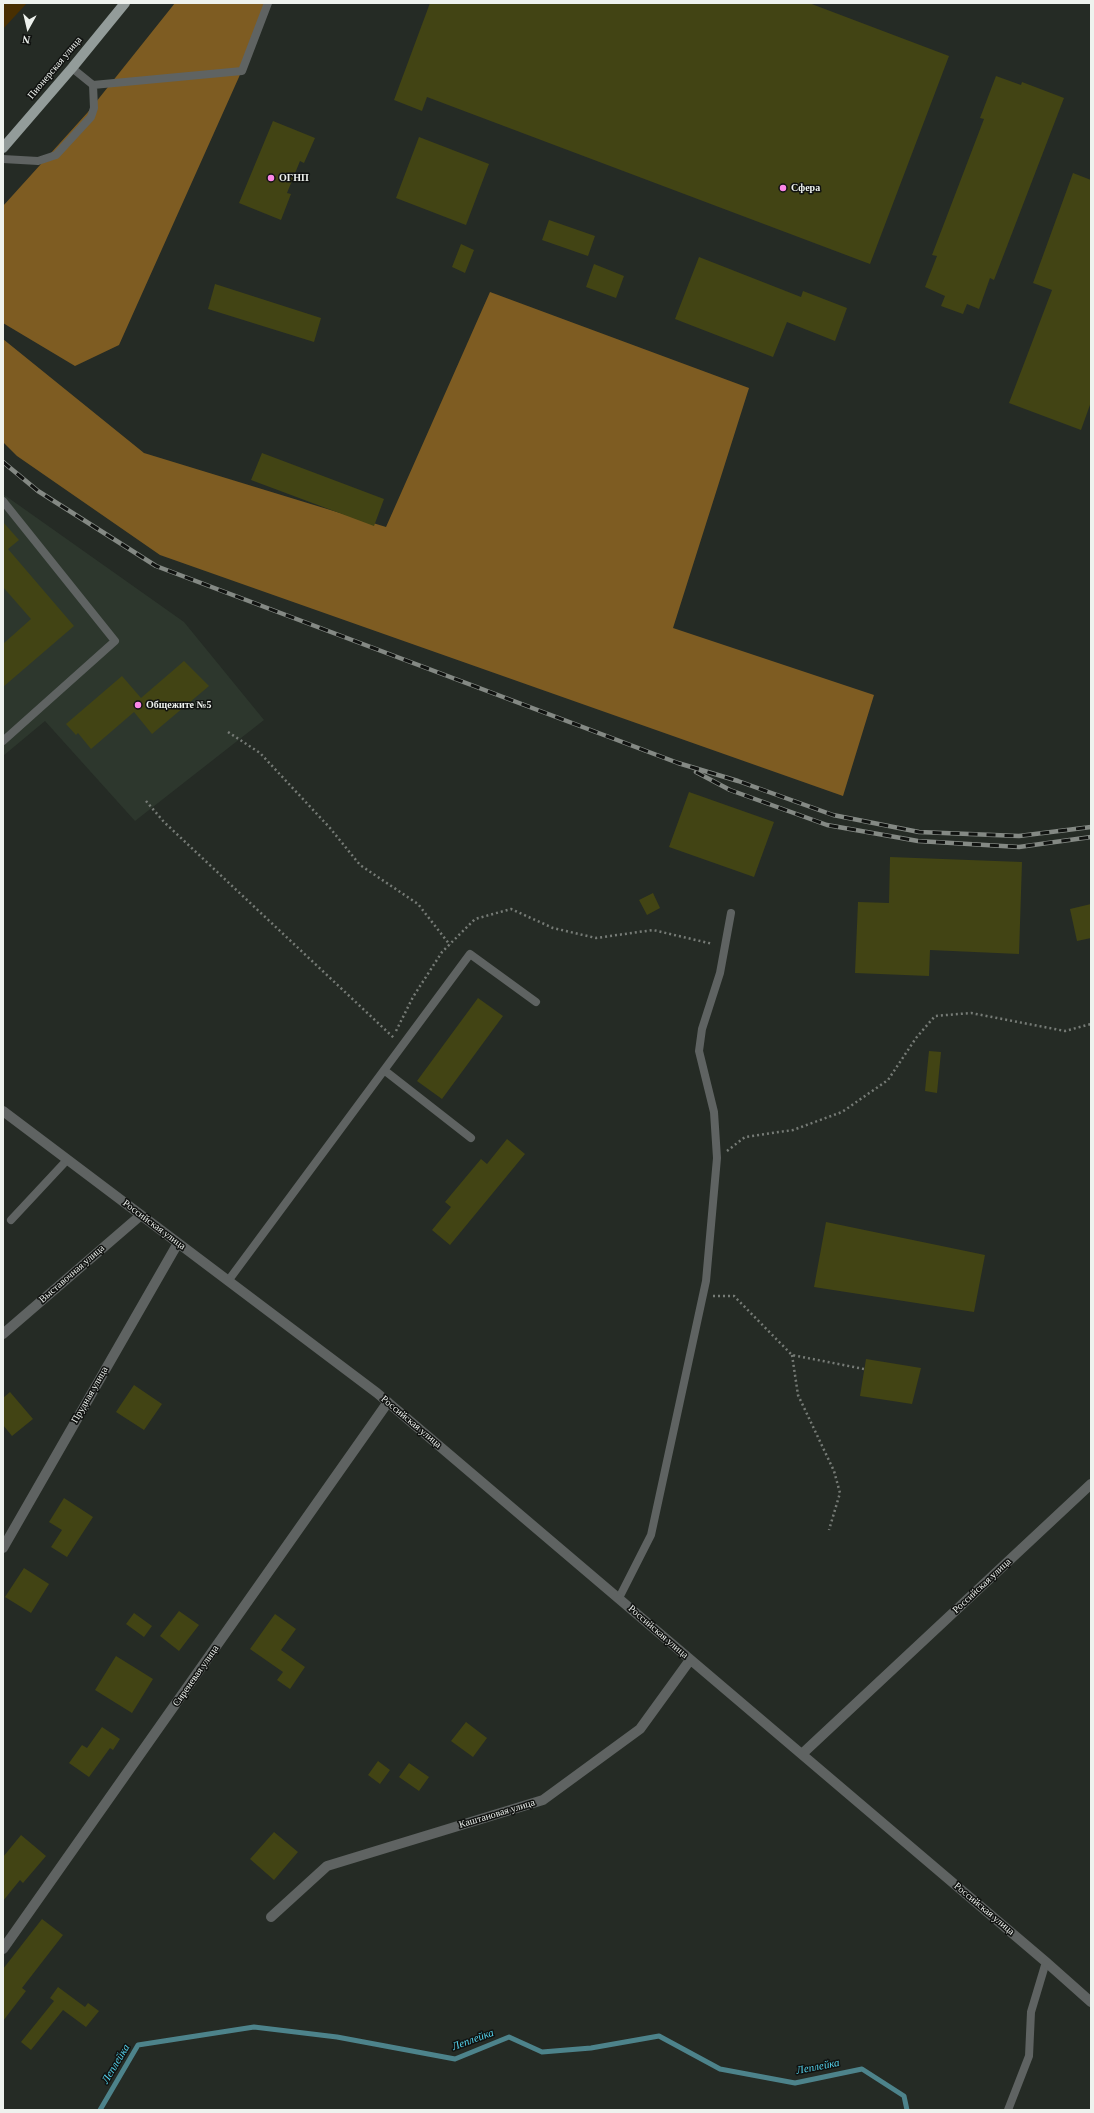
<!DOCTYPE html>
<meta charset="utf-8">
<style>
body{margin:0}
#map{position:relative;width:1094px;height:2113px;overflow:hidden;background:#252b25;font-family:"Times New Roman",serif}
canvas{display:block}
.frame{position:absolute;inset:0;border:4px solid #eef2ee;pointer-events:none}
.north{position:absolute;left:8px;top:8px;width:40px;height:40px;-webkit-text-stroke:3px #101210;paint-order:stroke;rotate:188deg;font-size:11px;font-weight:700;line-height:16px;text-align:center;color:#eef2ee}
.north::after{content:'';display:block;margin:auto;width:14px;height:18px;background:#eef2ee;clip-path:polygon(50% 0,100% 100%,50% 72%,0 100%)}
</style>
<div id="map">
<canvas width="1094" height="2113"></canvas>
<div class="frame"></div>
<div class="north">N</div>
</div>
<script>
const c = document.querySelector('canvas').getContext('2d');
c.lineJoin = 'round';
function fill(path, color) { c.fillStyle = color; c.fill(path, 'evenodd'); }
const shape = rows => new Path2D(rows.map(r => 'M' + r).join(''));
function trace(path, color, width, dash) { c.strokeStyle = color; c.lineWidth = width; c.lineCap = dash ? 'butt' : 'round'; c.setLineDash(dash || []); c.stroke(path); }
function label(font, color, halo, rows, align = 'center') {
  c.font = font + ' "Times New Roman",serif'; c.lineWidth = 3; c.setLineDash([]); c.textBaseline = 'middle'; c.strokeStyle = halo; c.fillStyle = color; for (const [text, x, y, turn = 0] of rows) {
    c.save(); c.translate(x, y); c.rotate((+turn || 0) * Math.PI / 180); c.textAlign = isNaN(turn) ? turn : align; if (halo) c.strokeText(text, 0, 0); c.fillText(text, 0, 0); c.restore();
  }
}
const built = shape([
 [3,494,184,622,264,720,135,821,45,721,3,756]
]);
const green = shape([
 [3,3,27,3,3,29]
]);
const forest = shape([
 [175,3,270,3,256,39,119,345,75,366,3,323,3,206,88,112],
 [490,292,749,388,673,628,874,695,843,796,160,555,17,456,3,442,3,339,144,453,386,527]
]);
const stream = shape([
 [100,2110,138,2045,254,2027,337,2037,455,2059,509,2037,542,2052,591,2048,659,2036,720,2069,795,2083,862,2069,904,2096,907,2110]
]);
const building = shape([
 [430,3,809,3,949,56,870,264,427,97,422,111,394,100],
 [996,76,1021,85,1022,82,1064,98,994,280,990,278,979,309,967,304,963,314,941,306,945,296,925,287,937,256,932,255,984,119,980,118],
 [273,121,315,138,304,163,300,161,287,193,291,194,281,220,239,203],
 [419,137,489,164,466,225,396,198],
 [1073,173,1091,180,1091,402,1081,430,1009,403,1052,290,1033,283],
 [549,220,595,236,588,256,542,240],
 [461,244,474,250,465,273,452,267],
 [699,257,801,297,803,291,847,308,835,341,787,322,773,357,675,319],
 [594,264,624,276,616,298,586,287],
 [215,284,321,318,314,342,208,309],
 [262,453,384,499,374,526,251,480],
 [3,522,19,540,8,549,74,626,3,687,3,644,31,619,3,587],
 [184,661,209,686,152,734,134,712,91,749,78,733,76,735,66,724,122,676,141,698],
 [689,792,774,822,754,877,669,847],
 [890,857,1022,862,1019,954,930,950,929,976,855,973,858,902,889,903],
 [653,893,660,908,647,915,639,900],
 [1091,904,1091,938,1077,941,1070,909],
 [478,998,503,1016,442,1099,417,1081],
 [929,1051,941,1052,937,1093,925,1091],
 [507,1139,525,1154,450,1245,432,1230,451,1207,445,1202,481,1159,487,1164],
 [826,1222,985,1255,974,1312,814,1287],
 [866,1359,921,1368,912,1404,860,1396],
 [134,1385,162,1404,144,1430,116,1412],
 [10,1392,33,1419,12,1436,3,1425,3,1398],
 [64,1498,93,1517,67,1557,51,1547,62,1530,49,1522],
 [24,1568,49,1584,31,1613,5,1597],
 [179,1611,199,1625,179,1651,160,1636],
 [134,1613,152,1626,144,1637,126,1624],
 [275,1614,296,1629,281,1650,305,1667,290,1689,277,1680,283,1672,250,1649],
 [116,1656,153,1679,132,1713,95,1690],
 [466,1722,487,1738,473,1757,451,1741],
 [102,1727,120,1739,113,1750,110,1748,89,1777,69,1763,82,1745,87,1748],
 [378,1761,390,1770,380,1784,368,1775],
 [409,1763,429,1777,419,1791,399,1777],
 [274,1832,298,1852,274,1880,250,1859],
 [21,1835,46,1856,23,1883,20,1880,3,1901,3,1857],
 [42,1919,63,1935,22,1988,26,1991,3,2021,3,1969],
 [58,1987,85,2007,88,2003,99,2011,86,2027,63,2010,31,2050,21,2042,54,2001,50,1998]
]);
const path = shape([
 [228,732,260,753,330,828,360,865,418,904,450,945],
 [146,801,164,822,394,1038],
 [396,1031,413,997,442,952,475,919,511,909,553,928,596,938,653,930,713,944],
 [727,1151,745,1137,793,1130,842,1112,888,1080,916,1038,935,1016,971,1013,1065,1031,1091,1024],
 [713,1296,734,1296,792,1355,864,1369],
 [792,1355,798,1395,834,1471,840,1493,829,1530]
]);
const service = shape([
 [72,68,93,85,242,71,268,3],
 [3,159,38,161,56,155,91,117,94,108,93,85],
 [3,501,115,641,3,741],
 [384,1070,471,1138],
 [11,1220,67,1160],
 [228,1281,470,954,536,1002],
 [619,1598,651,1535,706,1281,717,1158,714,1112,699,1051,702,1029,720,973,731,913],
 [1008,2110,1029,2056,1031,2012,1046,1962]
]);
const minor = shape([
 [3,1111,377,1393,1046,1962,1091,2002],
 [3,1334,141,1215],
 [3,1548,178,1243],
 [802,1754,1091,1484],
 [271,1917,327,1866,543,1800,640,1729,690,1660],
 [3,1949,388,1402]
]);
const primary = shape([
 [3,148,72,68,125,3]
]);
const rail = shape([
 [3,462,38,491,156,566,678,763,738,781,833,815,919,832,1019,836,1091,827],
 [696,772,730,790,827,825,918,841,1019,847,1091,837]
]);
const markers = [
 [271,178,4,"#fb86e5"],
 [783,188,4,"#fb86e5"],
 [138,705,4,"#fb86e5"]
];
const streetNames = [
 ["Пионерская улица",55,68,-50],
 ["Российская улица",154,1225,37],
 ["Выставочная улица",72,1274,-41],
 ["Прудная улица",90,1395,-60],
 ["Российская улица",411,1422,40],
 ["Российская улица",982,1586,-43],
 ["Российская улица",658,1632,41],
 ["Сиреневая улица",196,1676,-55],
 ["Каштановая улица",497,1814,-17],
 ["Российская улица",984,1909,40]
];
const poiNames = [
 ["ОГНП",279,178],
 ["Сфера",791,188],
 ["Общежите №5",146,705]
];
const waterNames = [
 ["Леплейка",473,2040,-20],
 ["Леплейка",116,2064,-59],
 ["Леплейка",818,2067,-11]
];
fill(built, '#2d372d');
fill(green, '#482f01');
fill(forest, '#7e5c22');
trace(stream, '#4d838b', 5);
fill(building, '#424414');
trace(path, '#767b76', 2.5, [2, 3]);
trace(service, '#5f6362', 8);
trace(minor, '#5f6362', 10);
trace(primary, '#939c9a', 10);
trace(rail, '#848984', 4.5);
trace(rail, '#101210', 3, [9]);
for (const [x, y, r, color] of markers) { const dot = new Path2D(); dot.arc(x, y, r, 0, 2 * Math.PI); c.fillStyle = color; c.fill(dot); trace(dot, '#101210', 1.5); }
label('10px', '#eef2ee', '#101210', streetNames);
label('bold 10px', '#eef2ee', '#101210', poiNames, 'left');
label('italic 11px', '#55d4ee', '#101210', waterNames);
</script>
